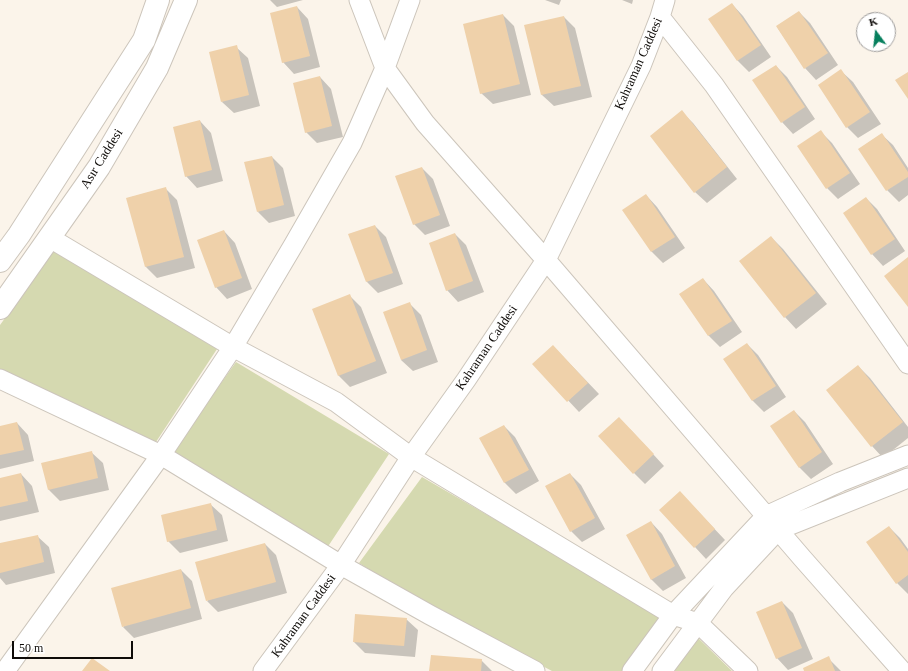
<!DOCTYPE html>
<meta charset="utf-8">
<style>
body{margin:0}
#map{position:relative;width:908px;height:671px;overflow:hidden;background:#fbf4ea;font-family:Georgia,serif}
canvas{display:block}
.north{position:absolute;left:856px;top:12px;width:40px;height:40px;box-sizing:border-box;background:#fff;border:1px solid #9f9d9c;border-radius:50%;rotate:345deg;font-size:11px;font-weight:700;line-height:16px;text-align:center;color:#0e0b08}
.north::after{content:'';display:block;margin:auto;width:14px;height:18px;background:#067f5d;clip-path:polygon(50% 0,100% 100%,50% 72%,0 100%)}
.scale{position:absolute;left:12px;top:641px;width:121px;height:18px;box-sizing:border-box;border:2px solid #0e0b08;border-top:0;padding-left:5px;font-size:12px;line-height:14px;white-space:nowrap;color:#0e0b08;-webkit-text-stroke:3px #fff;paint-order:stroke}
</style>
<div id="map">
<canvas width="908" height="671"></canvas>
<div class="north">K</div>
<div class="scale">50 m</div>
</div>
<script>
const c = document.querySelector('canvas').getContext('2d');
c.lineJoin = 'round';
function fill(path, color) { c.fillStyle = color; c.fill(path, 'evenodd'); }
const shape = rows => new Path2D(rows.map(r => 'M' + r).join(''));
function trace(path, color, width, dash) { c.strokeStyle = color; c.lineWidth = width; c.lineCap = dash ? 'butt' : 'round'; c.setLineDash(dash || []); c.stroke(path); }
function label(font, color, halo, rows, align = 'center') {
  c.font = font + ' Georgia,serif'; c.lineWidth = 3.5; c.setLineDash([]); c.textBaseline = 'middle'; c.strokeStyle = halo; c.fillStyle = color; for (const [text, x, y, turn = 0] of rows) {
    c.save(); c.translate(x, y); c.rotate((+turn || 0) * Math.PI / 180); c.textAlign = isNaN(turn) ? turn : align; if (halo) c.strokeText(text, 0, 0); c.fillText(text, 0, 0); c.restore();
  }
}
const green = shape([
 [54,251,217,349,154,445,0,369,0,325],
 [236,362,389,454,327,548,172,452],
 [422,477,663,617,625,671,552,671,417,600,359,563],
 [696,636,732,671,670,671]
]);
const shadow = shape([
 [270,0,303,0,277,7],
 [545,0,561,0,559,5],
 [622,0,633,0,632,4],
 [732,4,743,16,771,57,749,72,738,61,710,19],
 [297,7,308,19,320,67,294,74,283,62],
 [799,12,810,23,838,65,816,80,805,68,777,27],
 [503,15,514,26,531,95,493,104,481,93],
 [564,17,575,28,592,97,554,106,542,95,526,26],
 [236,47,248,58,260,106,234,113,222,102],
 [776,66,787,77,815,119,793,134,782,122],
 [841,71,853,82,881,124,858,138,847,127],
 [320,77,331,89,343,137,317,143,306,132],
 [682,112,693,123,737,179,707,203,695,192],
 [200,121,211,133,223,181,197,188,186,176],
 [821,132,832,143,860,184,838,199,827,188],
 [881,134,893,145,908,168,908,195,899,202,887,190,859,149],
 [272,157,283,168,295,216,269,223,258,212],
 [422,168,433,179,450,226,425,235,414,224],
 [165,188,177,200,195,268,157,278,146,267,128,198],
 [646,195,657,207,685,248,663,263,652,252,624,210],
 [866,198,877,209,905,251,883,266,872,254,844,213],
 [375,226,386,237,403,284,378,293,367,282,350,235],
 [224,231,235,243,252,289,227,299,216,287],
 [455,234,466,245,484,292,458,302,447,290],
 [771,237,783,249,827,304,796,329,785,317],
 [703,279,714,291,742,332,720,347,709,336,681,294],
 [350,296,361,307,387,373,350,387,339,376,313,310],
 [409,303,421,315,438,362,413,371,401,360],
 [747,344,758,355,786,397,764,412,753,401,725,359],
 [553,346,599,394,579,412,534,364],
 [858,366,870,378,908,427,908,438,883,458,872,446],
 [794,411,805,422,833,464,811,479,800,468,772,426],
 [17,423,28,435,34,461,0,469,0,427],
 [504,426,515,437,539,481,516,494,505,483,481,439],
 [630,429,664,466,645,484,634,473],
 [91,452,103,463,109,490,60,501,49,490,43,464],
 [21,474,32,486,39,512,0,521,0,479],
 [570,474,581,485,605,529,582,542,571,531],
 [210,504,222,515,228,541,180,553,168,541],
 [691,504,725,540,706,559,695,547],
 [651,522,662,534,686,578,663,591,651,579],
 [889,527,900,538,908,549,908,594,897,583],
 [37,536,49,547,55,573,6,585,0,578,0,544],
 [265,544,276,555,287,593,218,612,207,601],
 [181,570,192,581,202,619,134,638,123,627],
 [782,602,793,613,813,659,788,670,777,658],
 [406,619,418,630,415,657,365,653,354,642],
 [828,658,841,671,805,671],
 [481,660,492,671,430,671]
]);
const building = shape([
 [732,3,761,45,737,61,708,19],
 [297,6,310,56,282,63,270,13],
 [799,11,828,53,804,69,776,26],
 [503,14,520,84,480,94,463,24],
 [564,16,581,86,541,95,524,25],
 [237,45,249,95,221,102,209,52],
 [776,65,805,107,781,123,752,80],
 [841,69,870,112,846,128,818,85],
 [908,72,908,99,895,80],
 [320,76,332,126,305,133,293,83],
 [682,110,727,167,694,193,650,136],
 [200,120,212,170,185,177,173,127],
 [821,130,850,173,826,189,797,146],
 [882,133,908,172,908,177,886,191,858,149],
 [272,156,284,205,257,212,244,162],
 [422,167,440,215,413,225,395,176],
 [166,187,184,257,145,267,126,198],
 [646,194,675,237,651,252,622,210],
 [866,197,895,239,871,255,843,213],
 [375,225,393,273,366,282,348,234],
 [224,230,242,278,215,288,197,240],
 [455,233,473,281,446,291,429,243],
 [771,236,816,293,784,318,739,261],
 [908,257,908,307,884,276],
 [703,278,732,321,708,336,679,294],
 [350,294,376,361,338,376,312,309],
 [410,302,427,350,401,360,383,312],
 [747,343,776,386,752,401,723,359],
 [553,345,588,383,567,402,532,364],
 [858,365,903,422,871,447,826,390],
 [794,410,822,452,799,468,770,426],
 [619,417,654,454,633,474,598,436],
 [17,422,24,450,0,455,0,426],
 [504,425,529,470,504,483,479,438],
 [92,451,98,478,48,490,41,463],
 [21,473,28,501,0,507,0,478],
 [570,473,595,518,570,532,545,486],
 [680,491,715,529,694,548,659,510],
 [211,503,217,530,167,542,161,515],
 [651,521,675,566,651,580,626,535],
 [889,526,908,552,908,575,896,584,866,542],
 [38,535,44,562,0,573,0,543],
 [265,543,276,582,206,601,195,562],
 [181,569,191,608,122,627,111,588],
 [782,601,802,648,776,659,756,612],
 [355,614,407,618,404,646,353,642],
 [431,655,482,659,481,671,429,671],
 [829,656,835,671,804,671,803,668],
 [92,658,110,671,82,671]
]);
const minor = shape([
 [359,0,385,68,425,123,546,260,803,559,902,671],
 [660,17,714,85,908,364],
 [50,238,233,347,336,402,411,457,673,615,698,623,748,671],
 [0,379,161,455,341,565,430,615,535,671],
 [5,671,161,455,233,347,294,244,352,143,385,68,410,0],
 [263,671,341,565,411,457,466,380,546,260,641,66,660,17,665,0],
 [632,671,673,615,766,516,840,482,908,455],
 [662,671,724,588,778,530,908,478]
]);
const tertiary = shape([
 [0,261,19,235,144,40,158,0],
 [0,308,99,167,157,68,186,0]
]);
const streetNames = [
 ["Kahraman Caddesi",639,64,-66],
 ["Asır Caddesi",102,159,-58],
 ["Kahraman Caddesi",487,348,-56],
 ["Kahraman Caddesi",304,616,-54]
];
fill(green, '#d5d9b0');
fill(shadow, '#0003');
fill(building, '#efd1aa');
trace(minor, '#ccc5bb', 21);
trace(tertiary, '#ccc5bb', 24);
trace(minor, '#fff', 19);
trace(tertiary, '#fff', 22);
label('13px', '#0e0b08', '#fff', streetNames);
</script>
